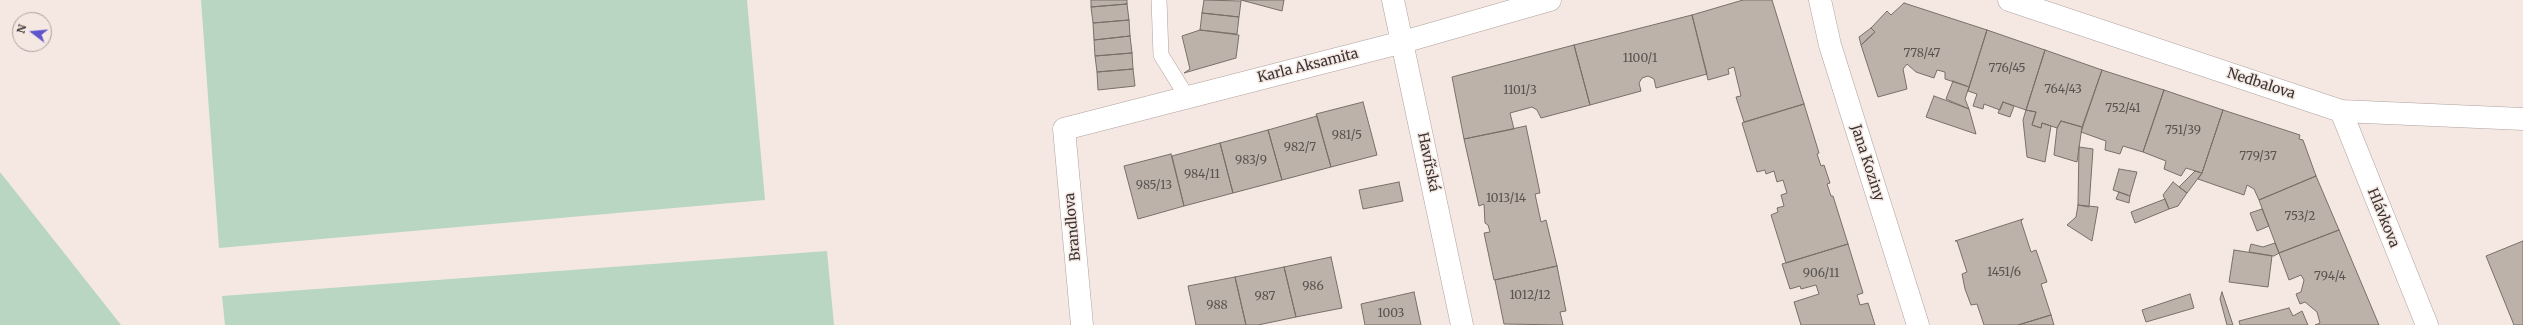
<!DOCTYPE html>
<meta charset="utf-8">
<style>
body{margin:0}
#map{position:relative;width:2523px;height:325px;overflow:hidden;background:#f5e8e3;font-family:Merriweather,serif}
canvas{display:block}
.north{position:absolute;left:12px;top:12px;width:40px;height:40px;box-sizing:border-box;background:#f5e8e3;border:1px solid #aaa09d;border-radius:50%;rotate:286deg;font-size:11px;font-weight:700;line-height:16px;text-align:center;color:#3a3533}
.north::after{content:'';display:block;margin:auto;width:14px;height:18px;background:#5e55cd;clip-path:polygon(50% 0,100% 100%,50% 72%,0 100%)}
</style>
<div id="map">
<canvas width="2523" height="325"></canvas>
<div class="north">N</div>
</div>
<script>
const c = document.querySelector('canvas').getContext('2d');
c.lineJoin = 'round';
function fill(path, color) { c.fillStyle = color; c.fill(path, 'evenodd'); }
const shape = rows => new Path2D(rows.map(r => 'M' + r).join(''));
function trace(path, color, width, dash) { c.strokeStyle = color; c.lineWidth = width; c.lineCap = dash ? 'butt' : 'round'; c.setLineDash(dash || []); c.stroke(path); }
function label(font, color, halo, rows, align = 'center') {
  c.font = font + ' Merriweather,serif'; c.lineWidth = 3; c.setLineDash([]); c.textBaseline = 'middle'; c.strokeStyle = halo; c.fillStyle = color; for (const [text, x, y, turn = 0] of rows) {
    c.save(); c.translate(x, y); c.rotate((+turn || 0) * Math.PI / 180); c.textAlign = isNaN(turn) ? turn : align; if (halo) c.strokeText(text, 0, 0); c.fillText(text, 0, 0); c.restore();
  }
}
const green = shape([
 [201,0,747,0,765,200,219,248],
 [0,172,65,254,121,325,0,325],
 [827,251,834,325,225,325,222,296]
]);
const building = shape([
 [1091,0,1127,0,1127,4,1091,7,1091,0],
 [1204,0,1241,1,1239,17,1202,13,1204,0],
 [1241,0,1284,0,1282,11,1241,0],
 [1743,0,1772,0,1804,104,1744,122,1736,97,1741,96,1734,67,1728,69,1729,74,1708,80,1692,15,1743,0],
 [1904,3,1987,30,1969,87,1945,79,1945,72,1937,70,1934,78,1916,72,1907,64,1903,69,1907,89,1878,97,1861,45,1875,32,1871,28,1887,11,1891,15,1904,3],
 [1127,4,1129,20,1093,23,1091,7,1127,4],
 [1202,13,1239,17,1237,34,1200,30,1202,13],
 [1692,15,1707,74,1656,88,1654,79,1648,76,1642,78,1639,83,1641,91,1590,105,1574,45,1692,15],
 [1129,20,1130,36,1094,40,1093,23,1129,20],
 [1871,28,1875,32,1861,45,1859,37,1871,28],
 [1200,30,1239,35,1236,58,1184,73,1190,69,1182,36,1200,30],
 [1987,30,2045,50,2026,110,2003,102,2000,110,1984,104,1983,109,1973,106,1977,94,1968,91,1987,30],
 [1130,36,1132,53,1095,56,1094,40,1130,36],
 [1574,45,1590,105,1541,118,1537,110,1532,107,1510,113,1514,129,1464,139,1452,77,1574,45],
 [2045,50,2102,70,2082,127,2061,121,2057,128,2042,123,2041,128,2032,125,2036,112,2026,110,2045,50],
 [1132,53,1133,69,1097,72,1095,56,1132,53],
 [1133,69,1135,86,1098,90,1097,72,1133,69],
 [2102,70,2164,90,2143,152,2123,146,2120,154,2105,150,2106,141,2081,132,2102,70],
 [1953,81,1969,87,1965,99,1969,109,1946,99,1953,81],
 [2164,90,2223,110,2202,173,2186,168,2181,176,2164,169,2166,161,2143,152,2164,90],
 [1934,96,1969,109,1976,134,1926,117,1934,96],
 [1363,102,1377,155,1331,167,1316,114,1363,102],
 [2003,102,2014,106,2010,117,1998,113,2003,102],
 [1804,104,1819,153,1817,154,1821,166,1824,165,1830,183,1827,184,1831,196,1833,196,1848,244,1786,263,1771,215,1778,212,1777,208,1784,206,1781,195,1787,193,1783,180,1777,182,1774,171,1766,174,1765,170,1757,172,1742,123,1804,104],
 [2026,110,2036,112,2032,125,2041,128,2042,123,2051,126,2045,162,2027,157,2023,120,2026,110],
 [2223,110,2300,135,2299,139,2303,140,2316,176,2259,200,2254,189,2247,185,2244,195,2198,179,2202,173,2223,110],
 [1317,116,1331,167,1282,180,1268,130,1317,116],
 [2061,121,2082,127,2077,162,2054,155,2057,128,2061,121],
 [1526,126,1540,193,1535,194,1541,222,1546,220,1557,266,1494,280,1484,233,1490,232,1488,225,1485,223,1484,204,1479,206,1464,139,1526,126],
 [1268,130,1282,180,1233,193,1220,143,1268,130],
 [1220,143,1233,193,1184,206,1172,156,1220,143],
 [2079,147,2093,149,2089,207,2078,205,2079,147],
 [1171,154,1184,206,1138,219,1124,166,1171,154],
 [2119,169,2137,172,2130,196,2113,190,2119,169],
 [2195,171,2202,173,2187,193,2179,187,2195,171],
 [2316,176,2339,230,2279,253,2259,200,2316,176],
 [1399,182,1403,201,1363,209,1359,190,1399,182],
 [2173,182,2187,193,2178,206,2169,209,2163,195,2173,182],
 [2119,192,2130,196,2129,203,2116,199,2119,192],
 [2165,199,2169,209,2135,223,2131,212,2165,199],
 [2078,205,2098,207,2092,241,2067,225,2076,217,2078,205],
 [2262,209,2269,226,2257,231,2250,213,2262,209],
 [2023,219,2021,221,2031,252,2036,250,2047,282,2041,284,2051,315,2018,325,1984,325,1977,304,1971,305,1965,289,1962,274,1967,272,1957,241,1955,241,2023,219],
 [2339,230,2379,325,2315,325,2320,323,2317,312,2305,302,2300,304,2296,294,2301,292,2304,280,2301,275,2289,280,2279,253,2339,230],
 [2523,241,2523,325,2514,325,2486,256,2523,241],
 [2275,243,2279,253,2274,256,2249,252,2251,244,2263,247,2275,243],
 [1848,244,1863,293,1857,295,1860,305,1868,303,1875,325,1801,325,1794,302,1819,294,1816,285,1801,289,1800,286,1790,289,1782,264,1848,244],
 [2234,250,2272,256,2268,287,2229,282,2234,250],
 [1331,257,1342,308,1296,317,1284,267,1331,257],
 [1557,266,1566,311,1560,312,1563,325,1504,324,1495,280,1557,266],
 [1284,267,1296,317,1258,325,1246,325,1235,277,1284,267],
 [1235,277,1246,325,1196,325,1188,286,1235,277],
 [1414,292,1421,325,1365,325,1361,304,1414,292],
 [2222,292,2233,325,2227,325,2220,299,2222,292],
 [2190,294,2194,308,2146,322,2142,310,2190,294],
 [2289,308,2293,316,2302,311,2308,325,2240,325,2239,321,2289,308],
 [2051,315,2054,325,2018,325,2051,315]
]);
const service = shape([
 [1159,0,1161,55,1187,97]
]);
const minor = shape([
 [1393,0,1462,325],
 [1820,0,1830,45,1918,325],
 [2009,0,2341,111,2523,119],
 [2341,111,2427,325],
 [1082,325,1064,129,1403,42,1550,0]
]);
const numberNames = [
 ["778/47",1922,54],
 ["1100/1",1640,59],
 ["776/45",2007,69],
 ["764/43",2063,90],
 ["1101/3",1520,91],
 ["752/41",2123,109],
 ["751/39",2183,131],
 ["981/5",1347,136],
 ["982/7",1300,148],
 ["779/37",2258,157],
 ["983/9",1251,161],
 ["984/11",1202,175],
 ["985/13",1154,186],
 ["1013/14",1506,199],
 ["753/2",2300,217],
 ["1451/6",2004,273],
 ["906/11",1821,274],
 ["794/4",2330,277],
 ["986",1313,287],
 ["1012/12",1530,296],
 ["987",1265,297],
 ["988",1217,306],
 ["1003",1391,314]
];
const streetNames = [
 ["Karla Aksamita",1308,66,-14],
 ["Nedbalova",2261,84,18],
 ["Havířská",1428,162,78],
 ["Jana Koziny",1867,163,72],
 ["Hlávkova",2383,218,68],
 ["Brandlova",1073,227,-95]
];
fill(green, '#b8d6c2');
fill(building, '#bcb2aa');
trace(building, '#787068', 1);
trace(service, '#afa29e', 16);
trace(minor, '#afa29e', 23);
trace(service, '#fff', 15);
trace(minor, '#fff', 22);
label('12px', '#5a5451', null, numberNames);
label('14px', '#3a3533', '#f5e8e3', streetNames);
</script>
